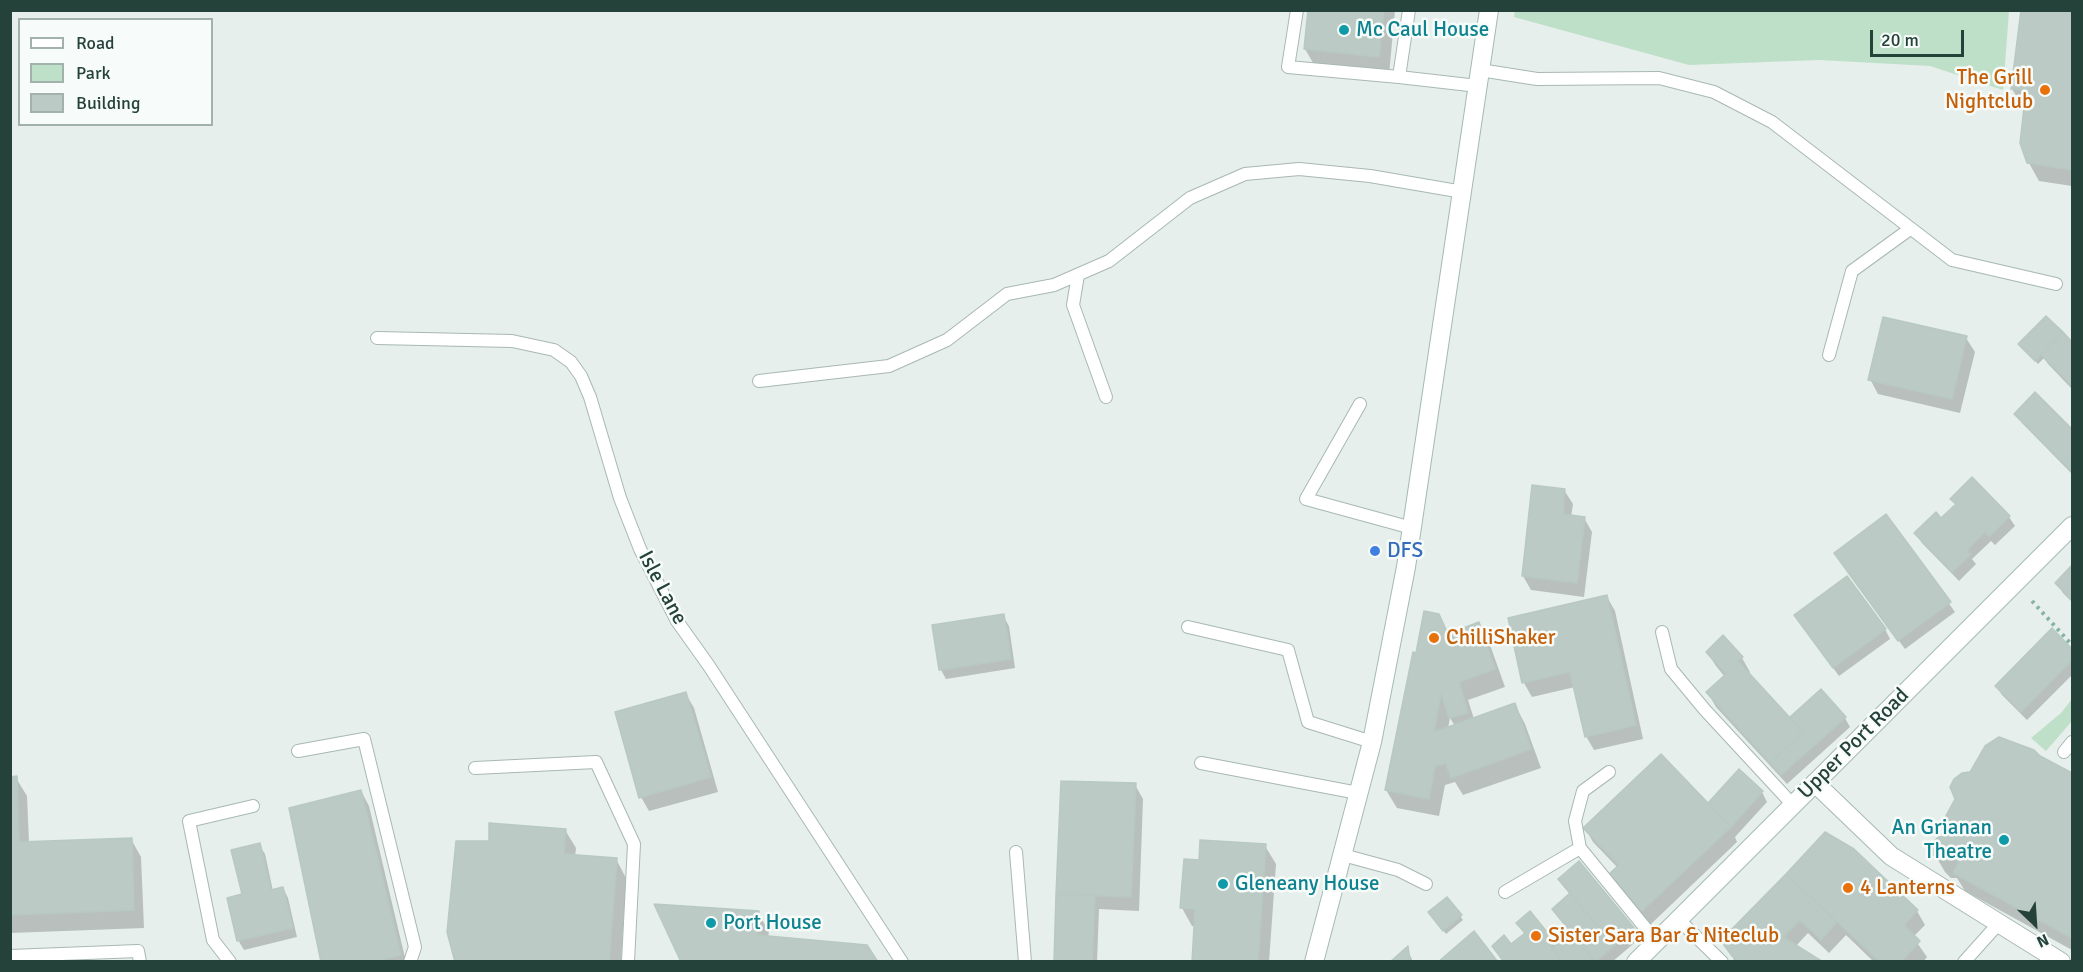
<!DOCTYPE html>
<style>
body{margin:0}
#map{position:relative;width:2083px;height:972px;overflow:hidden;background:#e6efeb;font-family:Signika,sans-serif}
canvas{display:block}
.frame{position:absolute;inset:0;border:12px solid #24423a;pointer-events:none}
.legend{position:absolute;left:18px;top:18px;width:195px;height:108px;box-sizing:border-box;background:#f7fbf9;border:2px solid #a3b1ad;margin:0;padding:8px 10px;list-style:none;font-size:18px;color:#24423a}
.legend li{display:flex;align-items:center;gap:12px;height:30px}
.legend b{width:30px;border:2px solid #a3b1ad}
.north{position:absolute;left:2005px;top:894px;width:60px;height:60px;-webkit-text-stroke:4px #f7fbf9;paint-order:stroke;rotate:155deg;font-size:16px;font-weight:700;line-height:24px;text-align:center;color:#24423a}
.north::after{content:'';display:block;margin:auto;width:21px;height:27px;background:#24423a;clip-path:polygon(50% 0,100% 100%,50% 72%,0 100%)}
.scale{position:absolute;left:1870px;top:30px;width:94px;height:27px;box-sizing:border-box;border:3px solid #24423a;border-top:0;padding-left:8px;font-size:18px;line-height:21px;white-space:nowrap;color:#24423a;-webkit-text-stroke:4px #f7fbf9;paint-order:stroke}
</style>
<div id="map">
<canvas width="2083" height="972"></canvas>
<div class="frame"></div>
<ul class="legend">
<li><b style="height:8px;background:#fff"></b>Road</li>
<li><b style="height:16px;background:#bfe0c8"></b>Park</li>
<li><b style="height:16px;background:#bbcac4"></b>Building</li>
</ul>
<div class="north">N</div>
<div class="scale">20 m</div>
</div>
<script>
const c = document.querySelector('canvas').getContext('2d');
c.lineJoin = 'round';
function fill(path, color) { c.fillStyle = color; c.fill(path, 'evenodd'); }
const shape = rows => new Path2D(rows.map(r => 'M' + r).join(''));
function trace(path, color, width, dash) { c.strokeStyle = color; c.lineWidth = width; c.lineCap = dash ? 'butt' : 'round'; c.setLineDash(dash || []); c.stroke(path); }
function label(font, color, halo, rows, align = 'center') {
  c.font = font + ' Signika,sans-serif'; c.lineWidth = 5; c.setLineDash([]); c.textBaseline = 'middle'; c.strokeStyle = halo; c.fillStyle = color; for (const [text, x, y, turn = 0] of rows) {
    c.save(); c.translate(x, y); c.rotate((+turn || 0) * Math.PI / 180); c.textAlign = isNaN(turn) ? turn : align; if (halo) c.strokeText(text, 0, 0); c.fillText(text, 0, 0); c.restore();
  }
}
const green = shape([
 [1515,10,2009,10,2009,11,2003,90,1930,66,1819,60,1689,65,1514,17],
 [2072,699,2072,721,2046,751,2031,738,2061,713]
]);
const shadow = shape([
 [1309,10,1395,10,1389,75,1316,68,1305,49],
 [2022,10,2072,10,2072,186,2039,181,2029,163,2026,107,2023,107,2012,89],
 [2046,318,2072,344,2072,389,2048,364,2044,358,2038,364,2020,344],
 [1966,338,1975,352,1960,413,1878,394,1870,379],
 [2035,394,2072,431,2072,474,2022,423,2016,414],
 [1534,487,1564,490,1573,504,1571,517,1584,518,1592,532,1584,597,1531,590,1523,576],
 [1952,499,2009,517,2015,526,1995,545,1991,541,1972,559,1976,564,1959,581,1922,543,1916,534,1941,520,1956,506],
 [1886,516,1955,612,1905,649,1841,562],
 [2072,568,2072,602,2063,593,2057,583],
 [1607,597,1615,611,1643,739,1594,750,1586,736,1575,687,1532,697,1524,683,1509,619],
 [1438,615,1449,635,1478,624,1489,642,1505,687,1468,700,1474,719,1515,705,1525,724,1541,768,1463,795,1455,782,1445,785,1439,816,1397,808,1386,790,1418,654],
 [1450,718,1455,726,1448,728],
 [1003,616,1009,626,1015,668,946,679,941,670],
 [1802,625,1885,629,1890,639,1839,676],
 [2052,630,2072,651,2072,675,2027,720,2002,695,1997,686],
 [1723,637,1742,658,1750,672,1748,674,1790,719,1821,691,1845,718,1850,727,1787,784,1716,707,1708,693,1725,677,1716,666,1707,652],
 [686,694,694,708,718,792,649,811,641,797],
 [2040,758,2072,775,2072,950,1965,891,1957,878,1951,878,1945,872,1934,853,1950,838,1943,825],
 [10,778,16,778,27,796,29,843,131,839,141,857,144,928,10,933],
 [1135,785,1143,799,1139,911,1099,909,1097,962,1055,962],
 [361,791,369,806,406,962,322,962],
 [1762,792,1767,802,1735,837,1737,842,1651,924,1618,890,1618,868,1593,842,1585,828,1714,809,1710,804],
 [565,830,576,848,575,857,616,859,626,878,621,962,456,962,490,843],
 [1826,834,1917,911,1925,925,1913,937,1927,957,1923,962,1874,962,1846,935,1829,953,1808,933,1796,946,1820,962,1735,962,1726,945,1729,935],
 [259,845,265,854,273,891,283,888,288,898,297,937,244,950,238,940],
 [1265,846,1276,864,1269,962,1193,962,1196,926,1192,926,1182,908],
 [1560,879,1634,929,1639,939,1612,962,1504,962,1494,946,1511,946,1525,935,1518,923,1550,937,1556,947,1572,934,1554,909,1570,895],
 [1447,899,1463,920,1446,934,1432,916],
 [758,913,769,931,768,938,682,962],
 [1407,948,1413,962,1392,962]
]);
const building = shape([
 [1308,10,1384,10,1379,57,1304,49,1308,10],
 [2021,10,2072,10,2072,170,2027,163,2020,143,2026,90,2011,89,2021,10],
 [2046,316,2063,332,2035,361,2018,344,2046,316],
 [1883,317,1967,336,1952,399,1868,380,1883,317],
 [2063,332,2072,342,2072,386,2041,355,2063,332],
 [2035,392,2072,429,2072,471,2014,414,2035,392],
 [1972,477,2010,516,1989,537,1985,532,1967,550,1971,554,1952,572,1914,533,1936,512,1941,518,1956,504,1950,499,1972,477],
 [1532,485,1565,489,1563,514,1585,517,1577,583,1522,576,1532,485],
 [1886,514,1951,602,1898,641,1834,553,1886,514],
 [2072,565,2072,600,2055,583,2072,565],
 [1847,576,1886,629,1833,668,1794,615,1847,576],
 [1607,595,1636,725,1585,737,1570,672,1522,683,1508,618,1607,595],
 [1424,611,1439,614,1448,634,1479,622,1495,669,1459,682,1468,713,1449,718,1441,693,1434,732,1515,703,1531,749,1451,778,1446,763,1435,766,1429,799,1385,790,1413,652,1416,653,1424,611],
 [1004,614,1011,659,939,670,932,625,1004,614],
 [2052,628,2072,649,2072,660,2021,712,1995,686,2052,628],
 [1723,635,1743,657,1738,661,1803,732,1770,763,1706,692,1726,674,1706,652,1723,635],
 [1821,689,1846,717,1781,775,1770,763,1803,732,1790,717,1821,689],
 [686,692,711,777,639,798,615,712,686,692],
 [1999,737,2034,750,2040,756,2072,773,2072,938,1953,873,1959,862,1951,858,1949,860,1939,860,1932,854,1932,844,1938,837,1948,836,1951,830,1941,825,1955,799,1950,787,1954,779,1962,773,1970,772,1985,746,1999,737],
 [1661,754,1731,827,1642,911,1608,875,1619,865,1583,828,1661,754],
 [1739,769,1763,791,1731,827,1708,803,1739,769],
 [17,776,19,842,132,838,134,910,10,915,10,777,17,776],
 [1061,781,1136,783,1131,897,1056,894,1061,781],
 [361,790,401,955,374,962,321,962,289,808,361,790],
 [489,823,566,829,564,854,617,858,609,962,455,962,447,932,456,841,489,841,489,823],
 [1825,832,1854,849,1918,910,1904,925,1920,941,1901,962,1880,962,1786,874,1825,832],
 [1200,840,1266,844,1258,962,1192,962,1195,909,1180,908,1184,859,1199,860,1200,840],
 [260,843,271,890,283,887,293,928,237,941,227,898,242,894,231,850,260,843],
 [1579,861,1635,929,1614,946,1558,879,1579,861],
 [1786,874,1837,922,1821,940,1800,920,1783,937,1823,962,1741,962,1732,956,1724,945,1727,934,1786,874],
 [1570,893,1614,946,1595,962,1552,909,1570,893],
 [1056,894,1095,895,1092,962,1054,962,1056,894],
 [1447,897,1462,915,1443,931,1428,912,1447,897],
 [654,904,759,911,757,935,867,945,878,962,681,962,654,904],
 [1530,911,1551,937,1547,940,1563,962,1504,962,1492,946,1504,935,1511,944,1525,933,1516,923,1530,911],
 [1474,931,1498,962,1438,962,1474,931],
 [1572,933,1595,962,1563,962,1552,948,1572,933],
 [1408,946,1410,962,1390,962,1408,946]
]);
const path = shape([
 [2032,601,2072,645]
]);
const lane = shape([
 [1297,10,1288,67,1399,77],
 [1409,10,1399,77,1478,86],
 [1480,70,1537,79,1659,78,1714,92,1772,122,1952,260,2056,284],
 [1078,275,1073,305,1106,397],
 [377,338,512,341,554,350,571,362,581,376,590,397,620,498,640,549,677,621,709,666,902,962],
 [1829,355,1852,271,1910,229],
 [759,381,889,366,947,340,1007,294,1054,285,1109,261,1190,198,1245,174,1299,169,1370,176,1463,192],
 [1360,404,1306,499,1412,528],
 [1188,627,1288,650,1308,722,1372,742],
 [1662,632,1671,669,1705,710,1793,805],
 [298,751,364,739,415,947,410,962],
 [2064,752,2072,742],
 [1201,763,1358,793],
 [475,768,596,762,634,844,628,962],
 [1609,772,1583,791,1575,821,1580,848,1656,941],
 [1016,852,1025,962],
 [1343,855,1398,870,1426,884],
 [1505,892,1580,848],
 [1678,919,1722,962],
 [10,956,138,951,140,962],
 [230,962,213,940,189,821,253,806],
 [1964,962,1999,923]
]);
const street = shape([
 [1815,783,1891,856,2061,962]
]);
const secondary = shape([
 [1314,962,1372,742,1406,567,1489,10],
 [1636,962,2072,526]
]);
const markers = [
 [1344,30,6,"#0f9aa8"],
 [2045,90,6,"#e8710a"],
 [1375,551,6,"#3f7fe0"],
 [1434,638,6,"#e8710a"],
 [2004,840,6,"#0f9aa8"],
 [1223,884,6,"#0f9aa8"],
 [1848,888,6,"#e8710a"],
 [711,923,6,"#0f9aa8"],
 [1536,936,6,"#e8710a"]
];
const cultureNames = [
 ["Mc Caul House",1356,30],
 ["An Grianan",1992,828,"right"],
 ["Theatre",1992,852,"right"],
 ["Gleneany House",1235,884],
 ["Port House",723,923]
];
const foodNames = [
 ["The Grill",2033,78,"right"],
 ["Nightclub",2033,102,"right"],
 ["ChilliShaker",1446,638],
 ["4 Lanterns",1860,888],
 ["Sister Sara Bar & Niteclub",1548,936]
];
const shopNames = [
 ["DFS",1387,551]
];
const streetNames = [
 ["Isle Lane",662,588,62],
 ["Upper Port Road",1854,744,-45]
];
fill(green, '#bfe0c8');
fill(shadow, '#0003');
fill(building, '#bbcac4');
trace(building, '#b8c9c2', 1.5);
trace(lane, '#a8b8b2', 14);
trace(street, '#a8b8b2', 20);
trace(secondary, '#a4bbb3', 20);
trace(path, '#86b3a5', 4, [3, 4.5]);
trace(lane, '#fff', 12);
trace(street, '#fff', 18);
trace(secondary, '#fff', 18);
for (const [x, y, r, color] of markers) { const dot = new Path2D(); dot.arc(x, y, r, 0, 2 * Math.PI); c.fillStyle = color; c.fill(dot); trace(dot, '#f7fbf9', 2); }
label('21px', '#0d838f', '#f7fbf9', cultureNames, 'left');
label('21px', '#c56008', '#f7fbf9', foodNames, 'left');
label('21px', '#366cbe', '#f7fbf9', shopNames, 'left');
label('21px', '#24423a', '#f7fbf9', streetNames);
</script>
